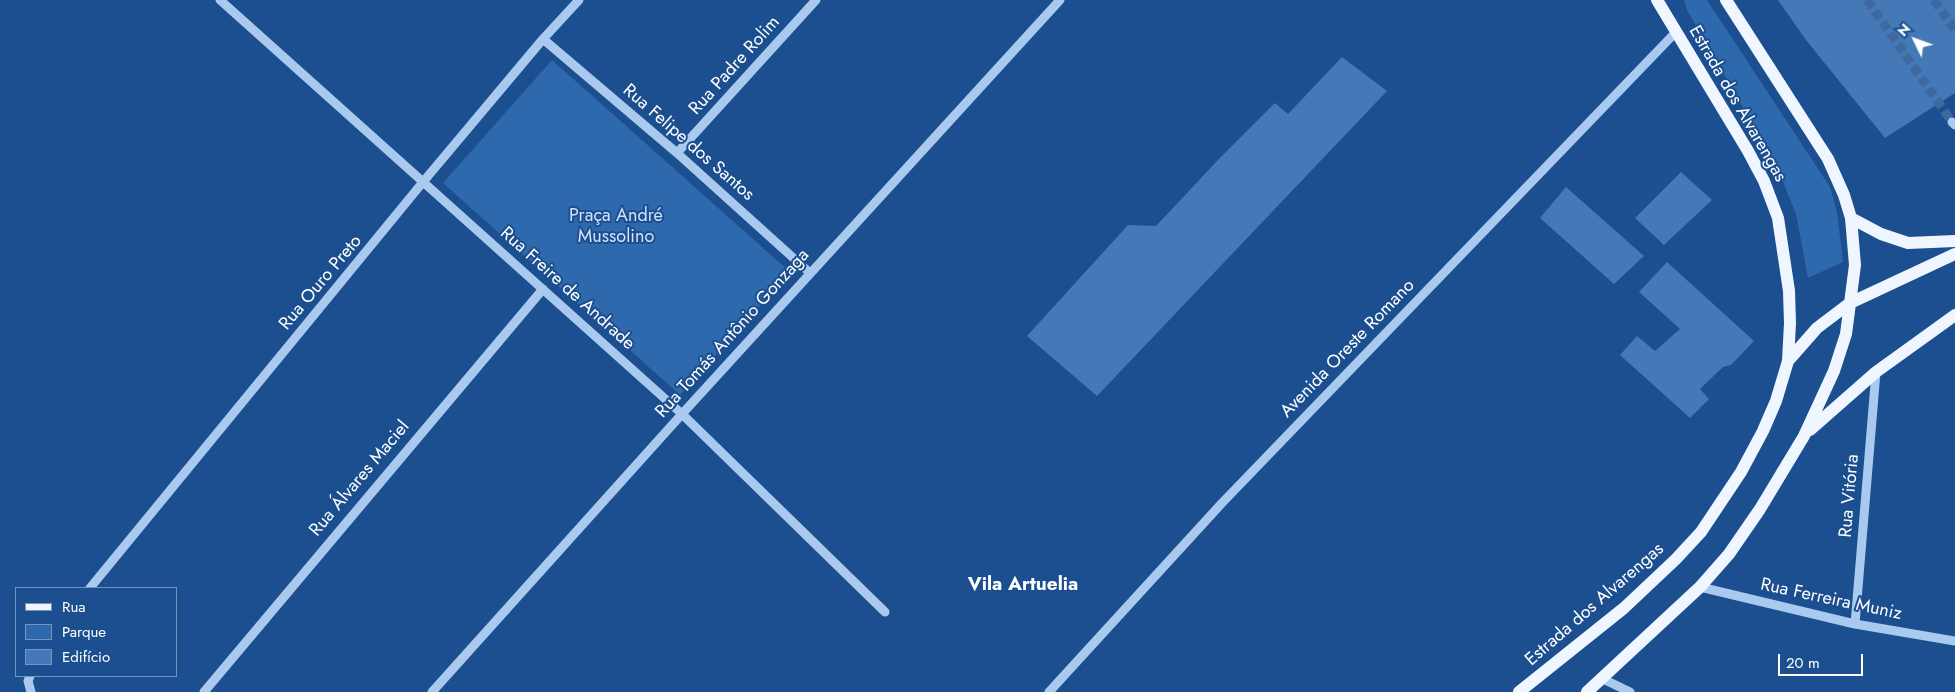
<!DOCTYPE html>
<meta charset="utf-8">
<style>
body{margin:0}
#map{position:relative;width:1955px;height:692px;overflow:hidden;background:#1b4f8f;font-family:Jost,sans-serif}
canvas{display:block}
.legend{position:absolute;left:15px;top:587px;width:162px;height:90px;box-sizing:border-box;background:#1b4f8f;border:1px solid #7695bc;margin:0;padding:6px 9px;list-style:none;font-size:15px;color:#fff}
.legend li{display:flex;align-items:center;gap:10px;height:25px}
.legend b{width:25px;border:1px solid #7695bc}
.north{position:absolute;left:1890px;top:15px;width:50px;height:50px;-webkit-text-stroke:4px #1b4f8f;paint-order:stroke;rotate:312deg;font-size:14px;font-weight:700;line-height:20px;text-align:center;color:#fff}
.north::after{content:'';display:block;margin:auto;width:18px;height:22px;background:#fff;clip-path:polygon(50% 0,100% 100%,50% 72%,0 100%)}
.scale{position:absolute;left:1778px;top:654px;width:85px;height:22px;box-sizing:border-box;border:2px solid #fff;border-top:0;padding-left:6px;font-size:15px;line-height:18px;white-space:nowrap;color:#fff;-webkit-text-stroke:4px #1b4f8f;paint-order:stroke}
</style>
<div id="map">
<canvas width="1955" height="692"></canvas>
<ul class="legend">
<li><b style="height:6px;background:#f0f6ff"></b>Rua</li>
<li><b style="height:14px;background:#2e69ad"></b>Parque</li>
<li><b style="height:14px;background:#4478b7"></b>Edifício</li>
</ul>
<div class="north">N</div>
<div class="scale">20 m</div>
</div>
<script>
const c = document.querySelector('canvas').getContext('2d');
c.lineJoin = 'round';
function fill(path, color) { c.fillStyle = color; c.fill(path, 'evenodd'); }
const shape = rows => new Path2D(rows.map(r => 'M' + r).join(''));
function trace(path, color, width, dash) { c.strokeStyle = color; c.lineWidth = width; c.lineCap = dash ? 'butt' : 'round'; c.setLineDash(dash || []); c.stroke(path); }
function label(font, color, halo, rows, align = 'center') {
  c.font = font + ' Jost,sans-serif'; c.lineWidth = 4; c.setLineDash([]); c.textBaseline = 'middle'; c.strokeStyle = halo; c.fillStyle = color; for (const [text, x, y, turn = 0] of rows) {
    c.save(); c.translate(x, y); c.rotate((+turn || 0) * Math.PI / 180); c.textAlign = isNaN(turn) ? turn : align; if (halo) c.strokeText(text, 0, 0); c.fillText(text, 0, 0); c.restore();
  }
}
const green = shape([
 [1684,0,1707,0,1830,187,1837,212,1843,262,1808,278,1796,214,1776,165,1687,10],
 [552,60,790,272,680,395,443,183]
]);
const building = shape([
 [1778,0,1955,0,1955,93,1885,138,1806,40],
 [1342,57,1387,91,1097,396,1027,336,1128,225,1156,226,1217,161,1275,103,1288,114],
 [1681,172,1712,200,1664,245,1635,218],
 [1566,187,1644,256,1614,284,1540,218],
 [1667,262,1754,341,1731,365,1723,367,1700,389,1709,399,1690,418,1620,355,1637,336,1655,351,1680,329,1639,292]
]);
const minorTunnel = shape([
 [1867,0,1952,122],
 [1934,0,1955,30]
]);
const minor = shape([
 [220,0,682,414,885,612],
 [543,39,677,153,810,273],
 [1952,122,1955,125],
 [677,153,816,0],
 [1700,587,1855,624,1955,641],
 [90,588,423,182,543,39,579,0],
 [1855,624,1876,372],
 [30,676,28,681,31,692],
 [1601,678,1630,692],
 [204,692,543,289],
 [432,692,682,414,1060,0],
 [1049,692,1222,503,1675,33]
]);
const major = shape([
 [1851,218,1881,234,1908,243,1955,241],
 [1788,361,1817,328,1850,303,1955,254],
 [1810,430,1876,372,1955,315],
 [1519,692,1624,608,1676,559,1701,532,1741,472,1763,431,1776,401,1788,361,1790,323,1789,291,1778,218,1764,181,1748,151,1657,0],
 [1587,692,1700,587,1729,554,1760,509,1804,436,1834,371,1846,334,1855,265,1851,218,1844,195,1828,159,1726,0]
]);
const streetNames = [
 ["Rua Padre Rolim",735,66,-48],
 ["Estrada dos Alvarengas",1737,104,60],
 ["Rua Felipe dos Santos",688,143,41],
 ["Rua Ouro Preto",321,283,-50],
 ["Rua Freire de Andrade",567,289,42],
 ["Rua Tomás Antônio Gonzaga",733,334,-48],
 ["Avenida Oreste Romano",1348,349,-46],
 ["Rua Álvares Maciel",360,479,-50],
 ["Rua Vitória",1850,496,-85],
 ["Rua Ferreira Muniz",1831,600,12],
 ["Estrada dos Alvarengas",1595,605,-41]
];
const parkNames = [
 ["Praça André",616,217],
 ["Mussolino",616,238]
];
const neighbourhoodNames = [
 ["Vila Artuelia",1023,585]
];
fill(green, '#2e69ad');
fill(building, '#4478b7');
trace(minorTunnel, '#3d69a0', 9, [9, 4.5]);
trace(minor, '#a9c9ee', 9);
trace(major, '#f0f6ff', 12);
label('18px', '#fff', '#1b4f8f', streetNames);
label('18px', '#cfe3fa', '#1b4f8f', parkNames);
label('bold 19px', '#fff', '#1b4f8f', neighbourhoodNames);
</script>
